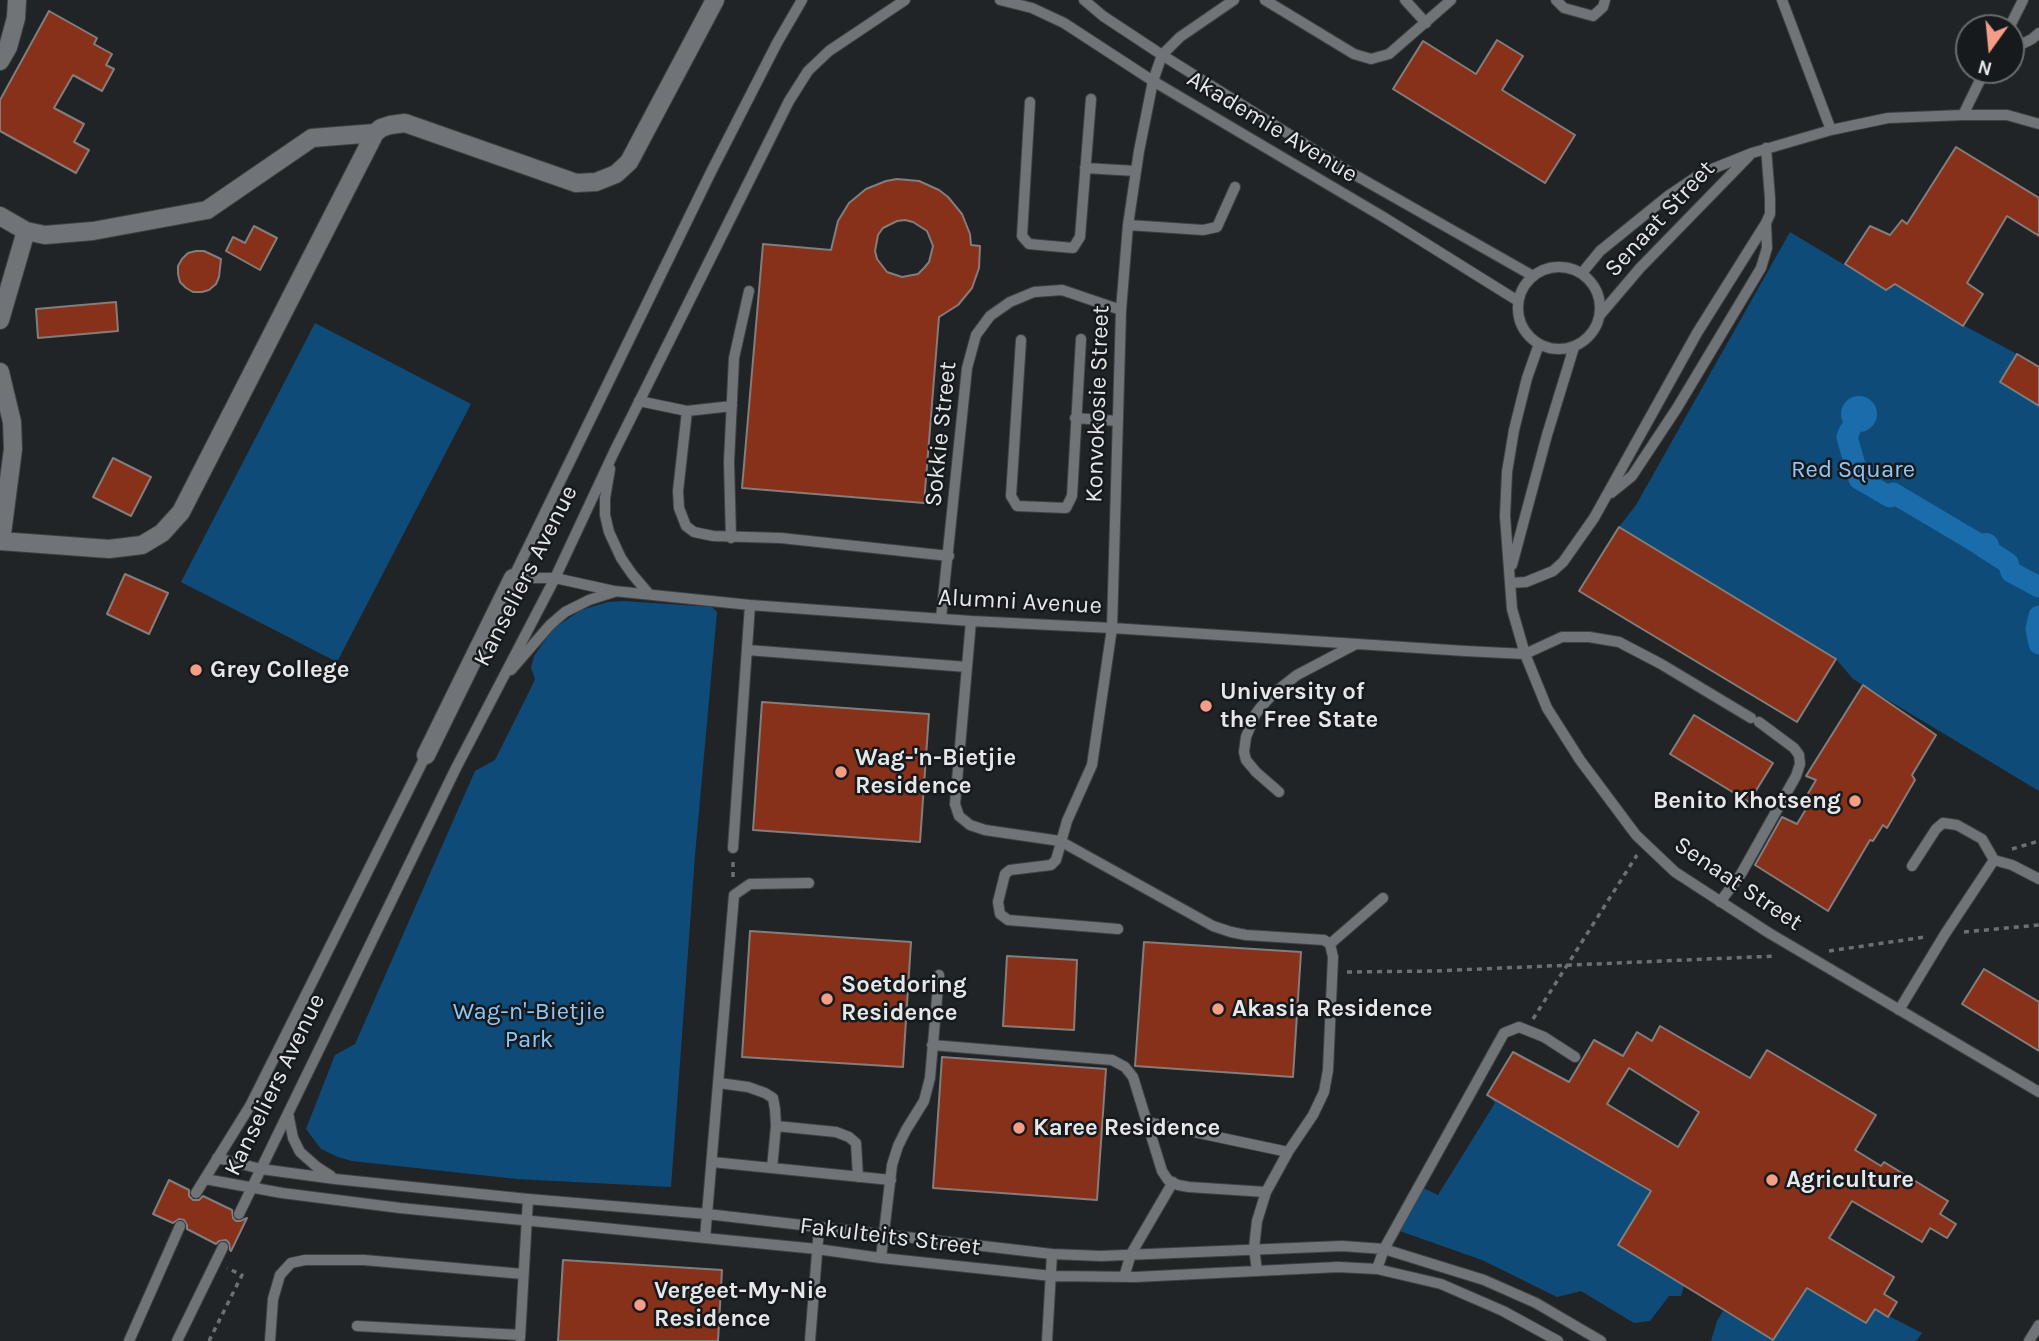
<!DOCTYPE html>
<style>
body{margin:0}
#map{position:relative;width:2039px;height:1341px;overflow:hidden;background:#212427;font-family:Karla,sans-serif}
canvas{display:block}
.north{position:absolute;left:1955px;top:14px;width:70px;height:70px;box-sizing:border-box;background:#171a1d;border:2px solid #696c6f;border-radius:50%;rotate:195deg;font-size:19px;font-weight:700;line-height:28px;text-align:center;color:#e5e7e9}
.north::after{content:'';display:block;margin:auto;width:24px;height:32px;background:#f49e88;clip-path:polygon(50% 0,100% 100%,50% 72%,0 100%)}
</style>
<div id="map">
<canvas width="2039" height="1341"></canvas>
<div class="north">N</div>
</div>
<script>
const c = document.querySelector('canvas').getContext('2d');
c.lineJoin = 'round';
function fill(path, color) { c.fillStyle = color; c.fill(path, 'evenodd'); }
const shape = rows => new Path2D(rows.map(r => 'M' + r).join(''));
function trace(path, color, width, dash) { c.strokeStyle = color; c.lineWidth = width; c.lineCap = dash ? 'butt' : 'round'; c.setLineDash(dash || []); c.stroke(path); }
function label(font, color, halo, rows, align = 'center') {
  c.font = font + ' Karla,sans-serif'; c.lineWidth = 5; c.setLineDash([]); c.textBaseline = 'middle'; c.strokeStyle = halo; c.fillStyle = color; for (const [text, x, y, turn = 0] of rows) {
    c.save(); c.translate(x, y); c.rotate((+turn || 0) * Math.PI / 180); c.textAlign = isNaN(turn) ? turn : align; if (halo) c.strokeText(text, 0, 0); c.fillText(text, 0, 0); c.restore();
  }
}
const green = shape([
 [1790,232,1886,290,1895,284,1963,325,2017,354,2000,382,2039,406,2039,791,1863,685,1853,679,1836,659,1619,527,1636,505],
 [315,323,471,404,337,662,181,582],
 [624,601,712,607,717,612,695,855,671,1187,517,1179,352,1161,338,1157,321,1149,306,1129,335,1055,355,1044,475,771,495,760,530,690,535,679,531,668,534,656,553,629,581,610,608,602],
 [1487,1095,1563,1140,1569,1132,1583,1151,1654,1194,1640,1209,1618,1245,1684,1286,1681,1296,1669,1296,1650,1321,1634,1323,1581,1291,1557,1297,1482,1260,1394,1229,1421,1187,1438,1195,1495,1103],
 [1801,1284,1866,1323,1875,1309,1922,1333,1916,1341,1711,1341,1717,1321,1723,1311,1773,1339,1795,1306]
]);
const water = shape([
 '1841 414a18 18 0 1 1 36 0a18 18 0 1 1-36 0Z',
 '1973 546a13 13 0 1 1 26 0a13 13 0 1 1-26 0Z'
]);
const canal = shape([
 [1850,430,1847,437,1859,479,1890,497,1893,493,1974,541,2008,563,2011,572,2039,587],
 [2039,616,2036,629,2039,644]
]);
const building = shape([
 [49,11,97,38,94,44,112,54,106,65,114,69,102,91,73,75,54,108,84,124,74,142,89,150,76,173,0,131,0,100,49,11],
 [1497,40,1523,56,1502,90,1575,135,1545,183,1393,89,1423,41,1476,74,1497,40],
 [1956,147,2039,198,2039,236,2007,216,1967,283,1983,294,1963,326,1895,284,1886,290,1845,264,1870,226,1890,235,1902,220,1907,224,1956,147],
 [897,179,919,181,939,190,948,197,962,214,970,234,971,245,980,246,979,268,972,288,958,305,939,317,924,503,742,488,763,244,831,250,838,221,849,203,866,189,886,181,897,179],
 [905,220,913,222,927,231,933,246,929,262,924,268,918,274,902,277,887,272,877,259,875,251,878,235,883,228,897,221,905,220],
 [254,226,277,238,260,270,226,251,233,237,245,243,254,226],
 [196,251,204,251,221,259,219,277,216,284,209,290,202,292,193,292,186,288,180,282,178,274,178,266,182,259,188,253,196,251],
 [116,302,118,331,38,338,36,309,116,302],
 [2017,354,2039,367,2039,406,2000,382,2017,354],
 [113,458,151,477,131,516,93,497,113,458],
 [1619,527,1836,659,1797,722,1579,591,1619,527],
 [125,574,168,593,149,634,107,614,125,574],
 [1863,685,1936,735,1912,775,1915,780,1887,828,1883,825,1873,841,1870,840,1828,911,1755,865,1782,817,1797,824,1809,804,1806,797,1816,780,1806,776,1863,685],
 [762,702,929,714,920,842,753,830,762,702],
 [1694,715,1773,763,1749,802,1670,754,1694,715],
 [750,931,911,942,903,1067,742,1057,750,931],
 [1144,942,1301,952,1293,1077,1135,1066,1144,942],
 [1007,956,1077,960,1074,1030,1003,1026,1007,956],
 [1984,969,2039,1002,2039,1051,1962,1004,1984,969],
 [1660,1026,1750,1078,1767,1050,1876,1115,1855,1150,1881,1166,1884,1162,1948,1201,1940,1214,1956,1224,1947,1238,1930,1228,1922,1242,1852,1201,1829,1238,1894,1277,1884,1294,1897,1302,1888,1317,1875,1309,1866,1323,1807,1288,1773,1340,1618,1245,1651,1191,1487,1095,1513,1052,1569,1082,1594,1040,1623,1056,1637,1032,1652,1041,1660,1026],
 [1629,1068,1699,1112,1678,1147,1607,1104,1629,1068],
 [942,1057,1106,1069,1097,1200,933,1188,942,1057],
 [169,1180,189,1190,189,1196,193,1200,199,1200,203,1196,232,1210,233,1218,236,1221,240,1221,247,1218,231,1251,230,1250,229,1243,226,1240,219,1241,216,1244,187,1229,187,1225,184,1220,179,1219,173,1223,153,1214,169,1180],
 [563,1260,722,1270,718,1341,558,1341,563,1260]
]);
const path = shape([
 [2012,849,2039,841],
 [733,862,733,879],
 [1964,932,2039,925],
 [1829,951,1925,937],
 [1347,972,1435,971,1776,956],
 [1533,1019,1637,855],
 [209,1341,242,1275,227,1268]
]);
const service = shape([
 [802,0,777,43,711,172,513,578,555,578,614,591,750,605,971,621,1112,628,1465,651,1525,654,1562,637,1589,637,1619,642,1661,664,1751,718],
 [1000,0,1032,8,1064,23,1153,81,1385,218,1518,301],
 [1084,0,1103,16,1162,55,1348,171,1533,276],
 [1265,0,1354,54,1371,59,1389,54,1451,0],
 [1405,0,1426,23],
 [1556,0,1564,8,1593,16,1603,7,1605,0],
 [1782,0,1831,130],
 [2009,28,2023,0],
 [2011,43,2024,43,2032,39,2039,33],
 [1030,102,1022,236,1029,244,1073,248,1080,237,1091,99],
 [1963,115,1985,70],
 [1085,168,1136,171],
 [1128,225,1203,230,1217,227,1235,187],
 '1518 308a41 41 0 1 1 82 0a41 41 0 1 1-82 0Z',
 [1582,273,1600,251,1668,196,1702,173,1752,153,1831,130,1888,118,1963,115,2007,115,2039,124],
 [1600,315,1640,268,1749,156],
 [1021,340,1011,496,1017,506,1066,508,1072,496,1081,339],
 [1539,344,1527,378,1514,430,1507,472,1505,516,1512,609,1525,654,1547,708,1580,760,1636,835,1675,872,1769,933,2039,1092],
 [639,401,687,411,732,406],
 [687,411,678,491,679,508,686,526,694,532,713,536,781,538,949,556],
 [1075,418,1118,421],
 [610,469,605,498,605,515,609,532,621,558,632,574,649,594],
 [1611,493,1632,476,1677,408,1761,268,1767,248,1766,224],
 [731,538,729,462,734,358,749,291],
 [1512,565,1547,435,1574,347],
 [1511,583,1526,582,1553,571,1563,562,1594,518,1697,333,1766,223,1770,214,1770,198,1766,148],
 [941,618,967,368,976,335,990,316,1010,302,1034,292,1062,290,1121,310],
 [971,621,955,804,959,816,970,825,985,830,1060,841,1213,926,1231,932,1246,935,1324,940,1330,944,1333,957,1328,1070,1324,1092,1313,1115,1288,1152,1266,1192,1257,1221,1254,1248,1257,1271],
 [747,650,967,667],
 [511,670,550,625,565,612,589,600,614,592],
 [1279,792,1256,772,1246,760,1244,752,1246,737,1255,715,1260,708,1274,693,1297,675,1356,644],
 [733,848,750,605],
 [1912,866,1936,829,1943,823,1957,825,1982,839,1994,860],
 [1720,902,1741,874,1796,776,1800,764,1799,755,1794,748,1759,722],
 [1118,929,1008,920,1000,914,998,902,1005,874,1010,870,1051,865,1056,860,1067,821,1092,765,1112,628,1121,310,1128,225,1139,151,1153,81,1162,55,1180,37,1234,0],
 [1330,944,1383,898],
 [1899,1010,1945,934,1994,860,2012,865,2039,879],
 [932,1045,1112,1060,1125,1067,1133,1077,1162,1171,1168,1180,1178,1185,1189,1187,1266,1192],
 [719,1083,748,1087,765,1093,773,1098,775,1109,776,1126,772,1168],
 [288,1113,293,1138,300,1152,317,1167,331,1176],
 [1147,1122,1288,1152],
 [776,1126,836,1132,849,1137,856,1143,858,1177],
 [217,1158,261,1169,335,1179,528,1199,707,1214,1052,1254,1101,1256,1342,1246,1384,1249,1484,1280,1536,1303,1601,1341],
 [712,1162,891,1180],
 [205,1179,282,1193,400,1208,817,1249,881,1258,1052,1276,1135,1277,1338,1267,1377,1269,1441,1284,1503,1311,1558,1341],
 [196,1193,250,1106,426,755],
 [239,1214,456,768,555,578,614,452,789,101,808,71,829,51,905,0],
 [705,1238,734,895,750,884,809,883],
 [881,1258,892,1165,898,1146,906,1130,924,1101,930,1078,939,975],
 [1377,1269,1384,1249,1504,1033,1519,1027,1544,1037,1575,1057],
 [1124,1277,1131,1254,1173,1182],
 [357,1326,520,1335],
 [520,1338,528,1199],
 [129,1341,180,1226],
 [177,1341,223,1247],
 [270,1341,273,1299,280,1275,291,1263,305,1260,364,1260,523,1274],
 [810,1341,819,1228],
 [1047,1341,1052,1254],
 [2029,1341,2039,1325]
]);
const minor = shape([
 [0,61,8,47,16,18,17,0],
 [0,216,26,231,45,235,93,231,207,210,312,138,375,133],
 [0,320,26,231],
 [0,372,12,422,13,449,1,541],
 [0,541,109,549,142,545,162,533,181,512,375,133,381,128,390,125,405,123,576,183,596,182,616,174,629,162,715,0],
 [426,755,513,578]
]);
const markers = [
 [196,670,7,"#f49e88"],
 [1206,706,7,"#f49e88"],
 [841,772,7,"#f49e88"],
 [1855,801,7,"#f49e88"],
 [827,999,7,"#f49e88"],
 [1218,1009,7,"#f49e88"],
 [1019,1128,7,"#f49e88"],
 [1772,1180,7,"#f49e88"],
 [640,1305,7,"#f49e88"]
];
const streetNames = [
 ["Akademie Avenue",1272,127,31],
 ["Senaat Street",1660,219,-47],
 ["Konvokosie Street",1098,404,-88],
 ["Sokkie Street",941,434,-84],
 ["Kanseliers Avenue",526,576,-63],
 ["Alumni Avenue",1020,602,3],
 ["Senaat Street",1738,884,34],
 ["Kanseliers Avenue",275,1085,-64],
 ["Fakulteits Street",890,1237,7]
];
const parkNames = [
 ["Red Square",1853,470],
 ["Wag-n'-Bietjie",529,1012],
 ["Park",529,1040]
];
const poiNames = [
 ["Grey College",210,670],
 ["University of",1220,692],
 ["the Free State",1220,720],
 ["Wag-'n-Bietjie",855,758],
 ["Residence",855,786],
 ["Benito Khotseng",1841,801,"right"],
 ["Soetdoring",841,985],
 ["Residence",841,1013],
 ["Akasia Residence",1232,1009],
 ["Karee Residence",1033,1128],
 ["Agriculture",1786,1180],
 ["Vergeet-My-Nie",654,1291],
 ["Residence",654,1319]
];
fill(green, '#0f4b78');
fill(water, '#1a6daa');
trace(canal, '#1a6daa', 21);
fill(building, '#87311b');
trace(building, '#837d7b', 2);
trace(service, '#3f4144', 12);
trace(minor, '#3f4144', 20);
trace(path, '#6d7073', 3.5, [5, 5]);
trace(service, '#707478', 10);
trace(minor, '#707478', 18);
for (const [x, y, r, color] of markers) { const dot = new Path2D(); dot.arc(x, y, r, 0, 2 * Math.PI); c.fillStyle = color; c.fill(dot); trace(dot, '#171a1d', 2.5); }
label('24px', '#e5e7e9', '#171a1d', streetNames);
label('24px', '#8ec6f8', '#171a1d', parkNames);
label('bold 24px', '#e5e7e9', '#171a1d', poiNames, 'left');
</script>
